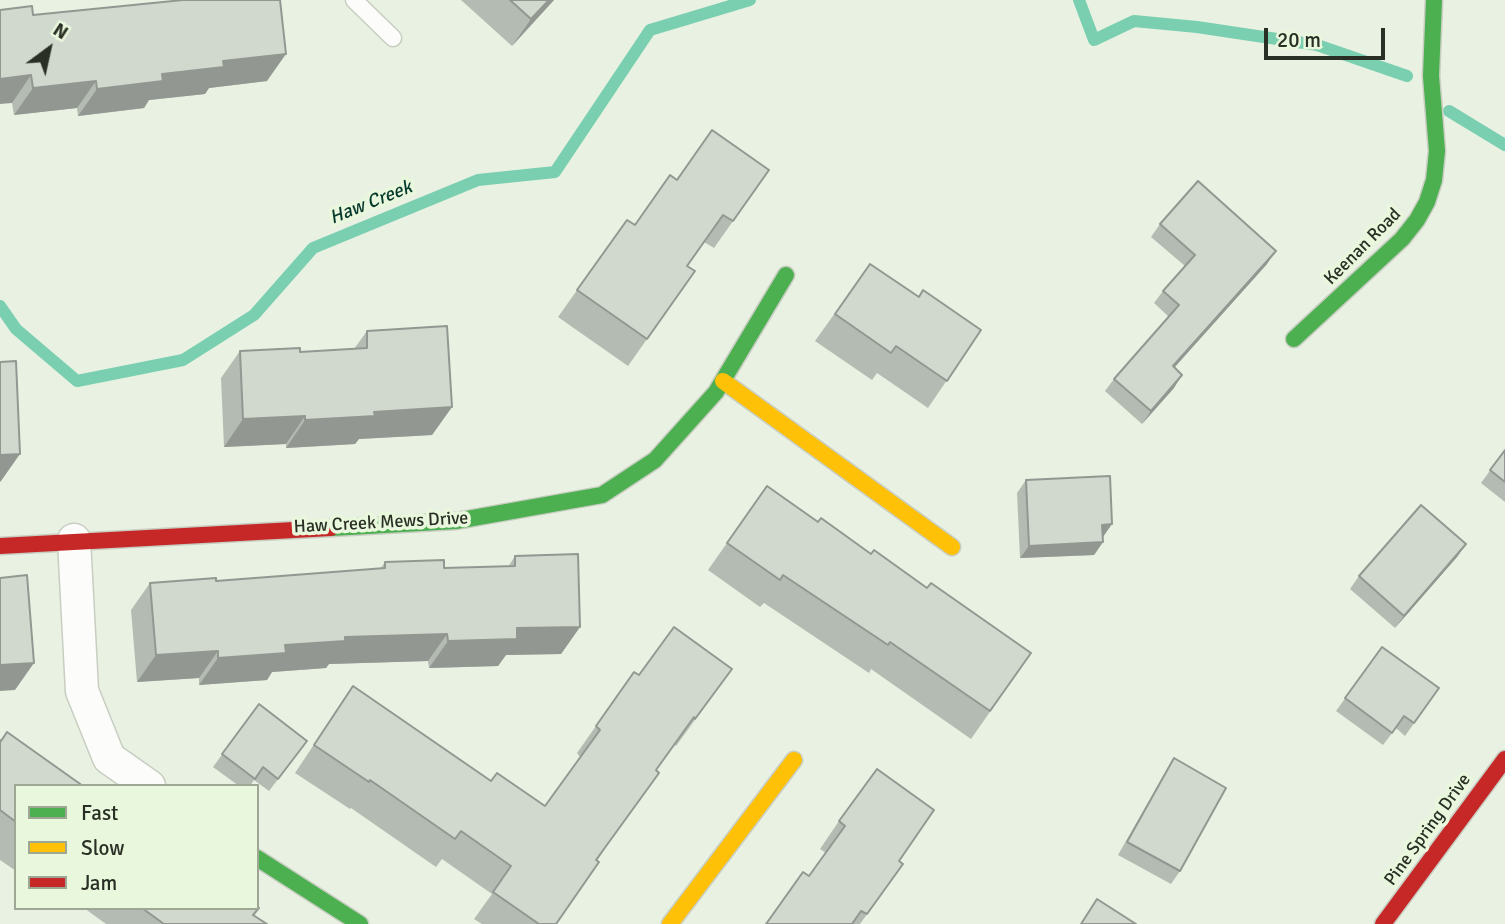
<!DOCTYPE html>
<style>
body{margin:0}
#map{position:relative;width:1505px;height:924px;overflow:hidden;background:#e9f1e2;font-family:Signika,sans-serif}
canvas{display:block}
.legend{position:absolute;left:14px;top:784px;width:245px;height:126px;box-sizing:border-box;background:#e9f7dc;border:2px solid #9da793;margin:0;padding:9px 12px;list-style:none;font-size:21px;color:#2a2f25}
.legend li{display:flex;align-items:center;gap:14px;height:35px}
.legend b{width:35px;border:2px solid #9da793}
.north{position:absolute;left:14px;top:14px;width:70px;height:70px;-webkit-text-stroke:5px #e9f7dc;paint-order:stroke;rotate:33deg;font-size:19px;font-weight:700;line-height:28px;text-align:center;color:#2a2f25}
.north::after{content:'';display:block;margin:auto;width:24px;height:32px;background:#2a2f25;clip-path:polygon(50% 0,100% 100%,50% 72%,0 100%)}
.scale{position:absolute;left:1264px;top:28px;width:121px;height:32px;box-sizing:border-box;border:4px solid #2a2f25;border-top:0;padding-left:9px;font-size:21px;line-height:24px;white-space:nowrap;color:#2a2f25;-webkit-text-stroke:5px #e9f7dc;paint-order:stroke}
</style>
<div id="map">
<canvas width="1505" height="924"></canvas>
<ul class="legend">
<li><b style="height:9px;background:#4caf50"></b>Fast</li>
<li><b style="height:9px;background:#ffc107"></b>Slow</li>
<li><b style="height:9px;background:#c62828"></b>Jam</li>
</ul>
<div class="north">N</div>
<div class="scale">20 m</div>
</div>
<script>
const c = document.querySelector('canvas').getContext('2d');
c.lineJoin = 'round';
const shape = rows => new Path2D(rows.map(r => 'M' + r).join(''));
function trace(path, color, width, dash) { c.strokeStyle = color; c.lineWidth = width; c.lineCap = dash ? 'butt' : 'round'; c.setLineDash(dash || []); c.stroke(path); }
function fill(path, color) { c.fillStyle = color; c.fill(path, 'evenodd'); }
function label(font, color, halo, rows, align = 'center') {
  c.font = font + ' Signika,sans-serif'; c.lineWidth = 7; c.setLineDash([]); c.textBaseline = 'middle'; c.strokeStyle = halo; c.fillStyle = color; for (const [text, x, y, turn = 0] of rows) {
    c.save(); c.translate(x, y); c.rotate((+turn || 0) * Math.PI / 180); c.textAlign = isNaN(turn) ? turn : align; if (halo) c.strokeText(text, 0, 0); c.fillText(text, 0, 0); c.restore();
  }
}
const stream = shape([
 [1079,0,1094,40,1134,21,1197,27,1317,45,1407,76],
 [1449,111,1505,145],
 [0,306,16,329,77,381,183,360,254,315,313,248,478,180,555,172,650,30,750,0]
]);
const lane = shape([
 [354,0,393,38]
]);
const street = shape([
 [74,540,82,691,109,758,149,786]
]);
const fast = shape([
 [1294,339,1402,239,1417,220,1427,202,1434,180,1437,151,1431,76,1434,0],
 [331,528,456,521,602,495,655,460,716,392,786,275],
 [257,858,360,924]
]);
const slow = shape([
 [723,381,952,547],
 [670,924,794,760]
]);
const jam = shape([
 [0,546,331,528],
 [1383,924,1505,759]
]);
const wall = shape([
 [461,0,554,0,512,46],
 [33,15,267,81,209,88,205,94,149,100,144,108,78,116,77,108,14,115,12,103],
 [769,170,714,248,704,242,687,266,695,271,628,366,558,317,627,220,635,225,677,180],
 [1160,224,1267,264,1174,368,1174,388,1142,424,1105,391,1114,379,1169,317,1154,303,1163,291,1185,266,1151,237],
 [870,264,919,297,981,330,928,408,877,373,872,380,815,341],
 [367,331,452,407,432,435,359,439,355,444,286,448,286,444,224,447,221,378,240,351,300,352,354,349],
 [1505,450,1505,502,1481,483],
 [1026,480,1112,524,1102,537,1103,542,1094,555,1020,558,1017,493],
 [767,486,818,521,927,588,1031,653,971,739,871,669,869,673,764,603,760,607,708,570],
 [1466,544,1457,557,1395,628,1350,589,1359,576],
 [515,556,580,627,561,654,506,655,498,666,429,668,428,661,329,664,326,668,272,672,267,680,199,685,199,678,137,682,131,610,150,583,216,581,381,568,385,562,444,568,508,567],
 [1382,647,1439,688,1405,736,1396,728,1383,745,1336,711],
 [732,669,676,746,674,744,656,770,556,924,482,924,474,919,492,894,442,859,436,867,351,808,350,809,295,773,353,686,491,781,545,806,580,757,577,753,634,672,639,675],
 [259,704,298,753,269,791,254,780,250,786,239,786,213,767],
 [0,740,16,786,16,871,0,860],
 [1174,758,1180,871,1171,884,1118,855,1166,771],
 [839,821,903,864,860,924,766,924,809,876,826,853,820,849],
 [84,908,257,908,254,915,267,924,106,924]
]);
const shadedWall = shape([
 [549,0,554,0,512,46,531,19],
 [286,54,267,81,209,88,205,94,149,100,144,108,78,116,97,89,223,61],
 [31,75,12,103,0,104,0,79],
 [96,81,77,108,14,115,33,88],
 [1276,251,1267,264,1164,379,1173,366],
 [1182,375,1174,388,1142,424,1151,411],
 [452,407,432,435,359,439,355,444,286,448,305,420,374,412],
 [305,416,286,444,224,447,243,419],
 [20,454,1,481,0,482,0,455],
 [1112,524,1103,537,1093,537,1102,525],
 [1103,542,1094,555,1020,558,1029,546],
 [1466,544,1457,557,1395,628,1404,616],
 [580,627,561,654,506,655,498,666,429,668,448,641,517,628],
 [447,634,428,661,329,664,326,668,272,672,267,680,199,685,218,658,285,645,345,637],
 [218,651,199,678,137,682,156,655],
 [34,663,15,690,0,691,0,665]
]);
const building = shape([
 [183,0,280,0,286,54,223,61,224,67,162,74,163,81,97,89,96,81,33,88,31,75,0,79,0,10,32,6,33,15,183,0],
 [510,0,549,0,531,19,510,0],
 [712,130,769,170,733,221,723,215,687,266,695,271,647,339,577,290,627,220,635,225,670,175,677,180,712,130],
 [1198,181,1276,251,1173,366,1182,375,1151,411,1114,379,1179,305,1163,291,1195,255,1160,224,1198,181],
 [870,264,919,297,923,290,981,330,947,381,896,346,891,353,835,314,870,264],
 [447,326,452,407,374,412,375,416,305,420,305,416,243,419,240,351,300,348,300,352,367,348,367,331,447,326],
 [16,361,20,454,0,455,0,362,16,361],
 [1505,450,1505,482,1490,470,1505,450],
 [1110,476,1112,524,1102,525,1103,542,1029,546,1026,480,1110,476],
 [767,486,818,522,821,518,871,554,874,550,927,588,931,583,1031,653,990,711,890,642,888,645,783,575,780,580,727,543,767,486],
 [1421,505,1466,544,1404,616,1359,576,1421,505],
 [578,554,580,627,517,628,517,639,448,641,447,634,345,637,345,641,285,645,286,653,218,658,218,651,156,655,150,583,216,578,216,581,385,568,385,562,444,560,444,568,515,566,515,556,578,554],
 [27,575,34,663,0,665,0,578,27,575],
 [674,627,732,669,695,719,694,717,656,770,659,773,596,860,599,862,556,924,539,924,493,892,511,866,461,831,455,839,370,780,369,782,314,745,353,686,491,781,497,773,545,806,600,730,596,726,634,672,639,675,674,627],
 [1382,647,1439,688,1414,723,1404,716,1392,733,1345,698,1382,647],
 [259,704,307,741,278,779,263,767,255,779,222,754,259,704],
 [7,732,83,786,16,786,16,822,0,810,0,740,1,741,7,732],
 [1174,758,1226,788,1180,871,1127,842,1174,758],
 [877,769,934,810,899,861,903,864,867,914,861,911,852,924,766,924,803,872,809,876,845,826,839,821,877,769],
 [1097,899,1136,924,1081,924,1097,899],
 [257,907,259,908,253,915,267,924,164,924,142,908,257,908,257,907]
]);
const streetNames = [
 ["Keenan Road",1363,247,-45],
 ["Haw Creek Mews Drive",381,523,-3],
 ["Pine Spring Drive",1428,830,-54]
];
const waterNames = [
 ["Haw Creek",371,203,-22]
];
trace(stream, '#7bcfb1', 12);
trace(lane, '#c8cec2', 19);
trace(street, '#c8cec2', 35);
trace(fast, '#c8cec2', 19);
trace(slow, '#c8cec2', 19);
trace(jam, '#c8cec2', 19);
trace(lane, '#fcfdfb', 16);
trace(street, '#fcfdfb', 32);
trace(fast, '#4caf50', 16);
trace(slow, '#ffc107', 16);
trace(jam, '#c62828', 16);
fill(wall, '#b4bbb2');
fill(shadedWall, '#929891');
fill(building, '#d1d9cf');
trace(building, '#929891', 2);
label('18px', '#2a2f25', '#e9f7dc', streetNames);
label('italic 19px', '#04392b', '#e9f7dc', waterNames);
</script>
